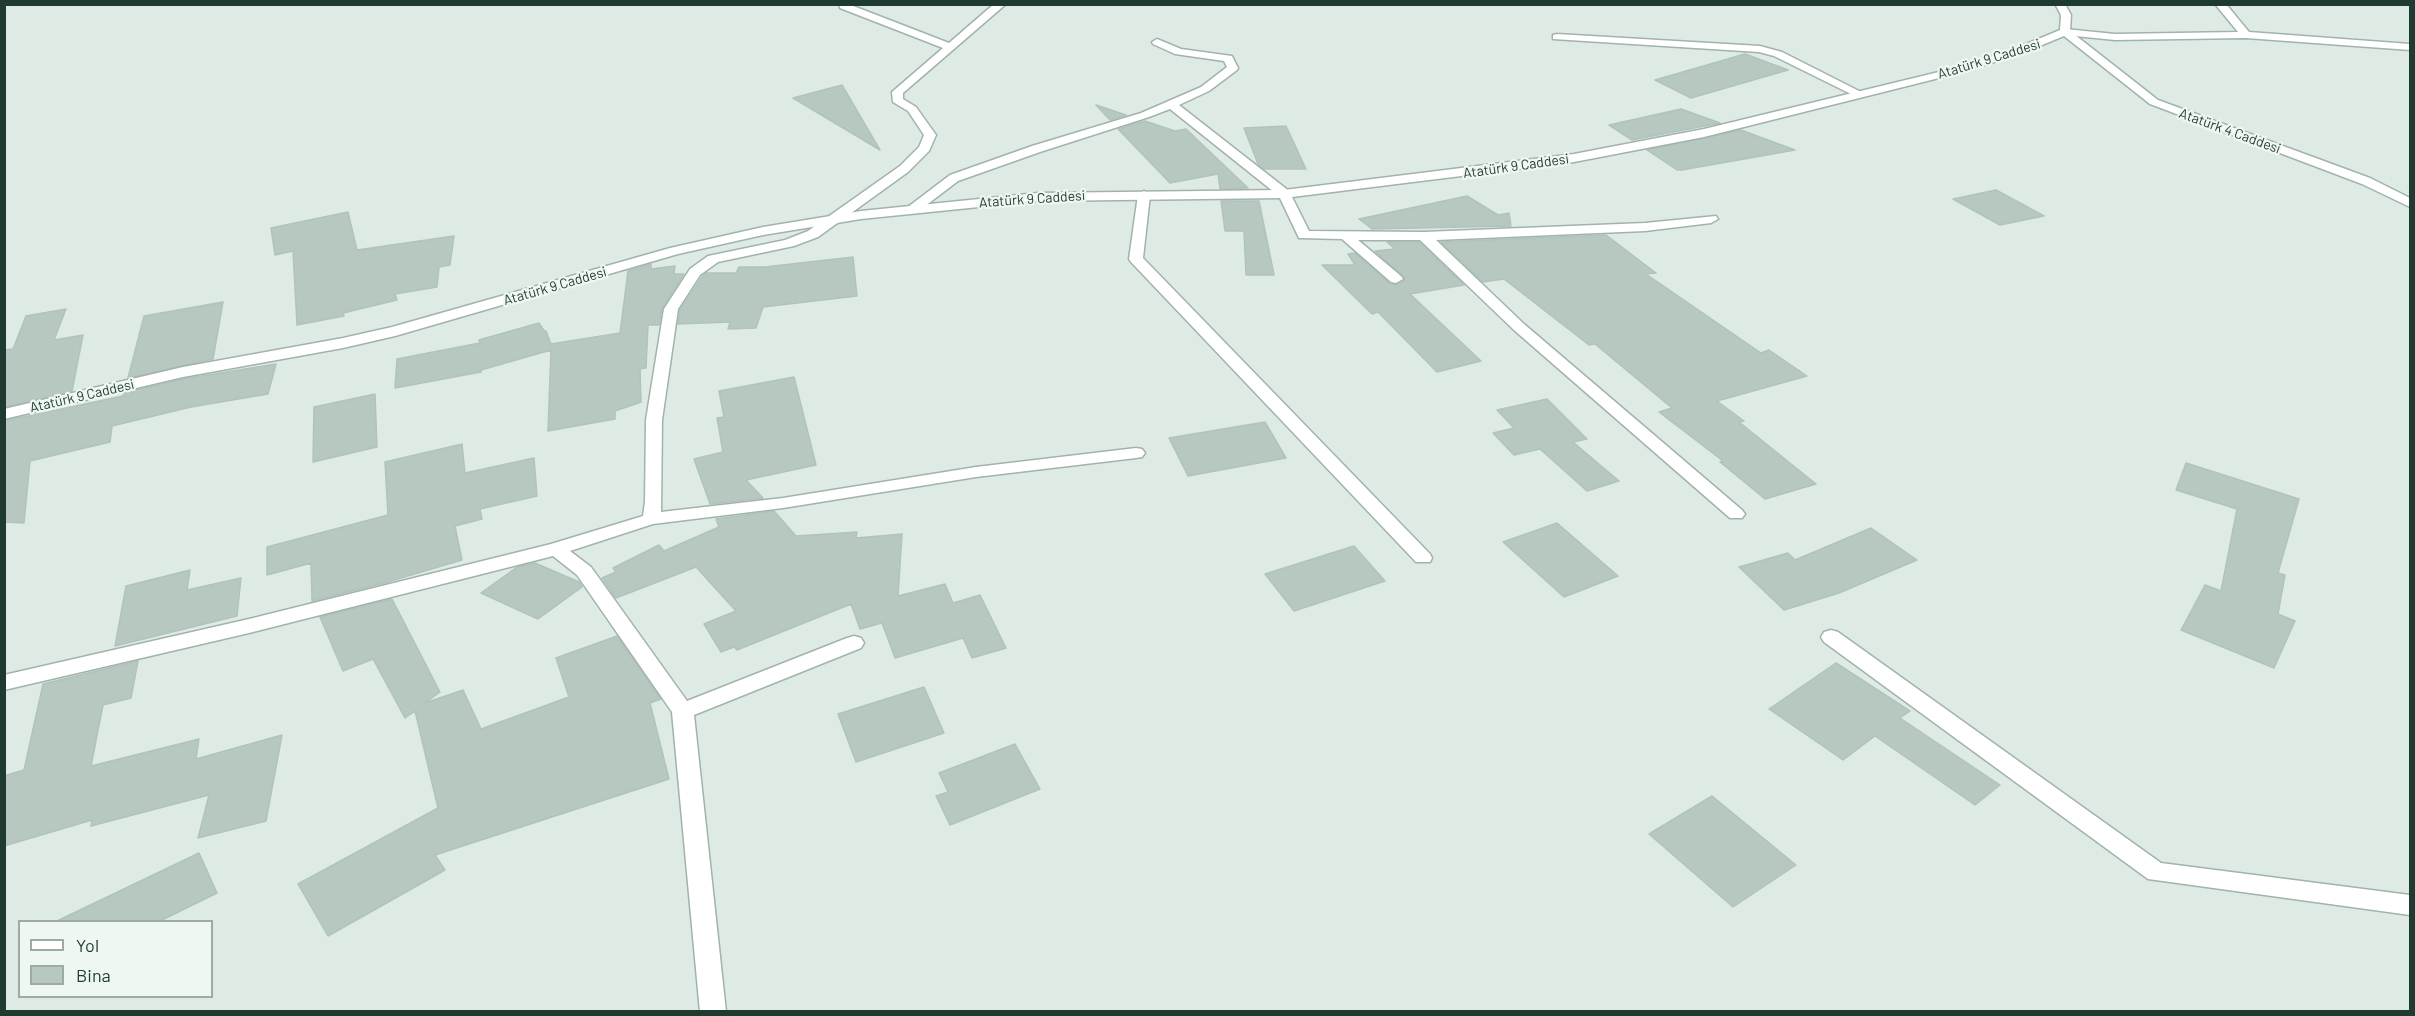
<!DOCTYPE html>
<meta charset="utf-8">
<style>
body{margin:0}
#map{position:relative;width:2415px;height:1016px;overflow:hidden;background:#deebe4;font-family:Barlow,sans-serif}
canvas{display:block}
.frame{position:absolute;inset:0;border:6px solid #1f3b31;pointer-events:none}
.legend{position:absolute;left:18px;top:920px;width:195px;height:78px;box-sizing:border-box;background:#eff7f2;border:2px solid #9caca5;margin:0;padding:8px 10px;list-style:none;font-size:18px;color:#1f3b31}
.legend li{display:flex;align-items:center;gap:12px;height:30px}
.legend b{width:30px;border:2px solid #9caca5}
</style>
<div id="map">
<canvas width="2415" height="1016"></canvas>
<div class="frame"></div>
<ul class="legend">
<li><b style="height:8px;background:#fff"></b>Yol</li>
<li><b style="height:16px;background:#b6c8c0"></b>Bina</li>
</ul>
</div>
<script>
const c = document.querySelector('canvas').getContext('2d');
c.lineJoin = 'round';
function fill(path, color) { c.fillStyle = color; c.fill(path, 'evenodd'); }
const shape = rows => new Path2D(rows.map(r => 'M' + r).join(''));
function trace(path, color, width, dash) { c.strokeStyle = color; c.lineWidth = width; c.lineCap = dash ? 'butt' : 'round'; c.setLineDash(dash || []); c.stroke(path); }
function label(font, color, halo, rows, align = 'center') {
  c.font = font + ' Barlow,sans-serif'; c.lineWidth = 4.5; c.setLineDash([]); c.textBaseline = 'middle'; c.strokeStyle = halo; c.fillStyle = color; for (const [text, x, y, turn = 0] of rows) {
    c.save(); c.translate(x, y); c.rotate((+turn || 0) * Math.PI / 180); c.textAlign = isNaN(turn) ? turn : align; if (halo) c.strokeText(text, 0, 0); c.fillText(text, 0, 0); c.restore();
  }
}
const building = shape([
 [1745,54,1788,70,1691,98,1655,80,1745,54],
 [842,85,880,150,793,98,842,85],
 [1096,105,1126,115,1110,120,1096,105],
 [1681,109,1720,123,1632,140,1609,125,1681,109],
 [1145,121,1175,131,1186,129,1248,188,1220,189,1218,174,1170,183,1118,129,1145,121],
 [1286,126,1306,169,1264,169,1258,164,1244,128,1286,126],
 [1741,130,1795,150,1682,170,1677,170,1647,150,1741,130],
 [1996,190,2044,216,2000,225,1953,199,1996,190],
 [1467,196,1498,215,1509,213,1511,226,1372,229,1359,219,1467,196],
 [1221,201,1259,201,1274,275,1246,275,1244,231,1225,231,1221,201],
 [348,212,357,250,454,236,450,265,439,267,437,287,395,294,397,300,343,313,344,316,297,325,293,251,275,255,271,228,348,212],
 [1606,235,1656,273,1646,274,1761,353,1769,350,1807,376,1717,401,1744,421,1739,422,1816,484,1765,499,1720,462,1723,461,1659,412,1672,408,1595,344,1589,345,1504,279,1483,282,1441,242,1606,235],
 [1387,242,1419,242,1464,285,1410,294,1481,361,1437,372,1378,312,1372,314,1322,265,1355,265,1348,254,1355,253,1390,284,1397,285,1404,281,1405,278,1375,251,1395,249,1387,242],
 [853,257,857,296,763,307,756,328,728,329,730,322,678,324,680,310,702,277,706,273,736,273,739,267,765,267,853,257],
 [651,264,651,269,675,266,674,274,684,274,662,308,659,325,648,325,646,368,640,369,641,402,615,411,615,419,548,431,551,350,481,370,481,372,395,388,397,359,480,343,479,340,539,323,544,331,546,331,551,344,620,333,628,271,651,264],
 [223,302,213,359,128,378,144,316,223,302],
 [66,309,54,340,83,335,72,391,4,407,4,350,13,349,26,316,66,309],
 [276,364,268,394,191,407,112,426,110,442,30,461,24,523,4,522,4,421,123,396,124,393,183,379,276,364],
 [794,377,816,465,746,480,763,498,710,504,694,459,723,452,717,418,724,417,719,391,794,377],
 [375,394,377,447,313,462,314,407,375,394],
 [1547,399,1587,439,1573,442,1619,481,1587,491,1540,449,1514,455,1493,433,1514,428,1497,410,1547,399],
 [1265,422,1286,458,1188,476,1169,438,1265,422],
 [462,444,465,473,534,458,537,496,480,509,482,519,455,526,462,560,384,583,312,601,311,563,267,575,267,547,388,515,385,462,462,444],
 [2186,463,2299,499,2278,573,2285,575,2278,614,2295,621,2274,668,2181,630,2205,585,2221,591,2237,509,2176,490,2186,463],
 [774,511,796,536,857,532,856,538,902,534,898,596,945,584,953,603,980,595,1006,648,972,658,963,638,895,658,882,623,860,629,851,604,737,650,734,647,721,652,704,624,736,611,696,567,616,598,602,578,616,572,613,568,659,545,664,551,719,527,716,519,774,511],
 [1557,523,1618,576,1564,597,1503,542,1557,523],
 [1871,528,1917,560,1839,593,1784,610,1739,567,1788,553,1795,560,1871,528],
 [1354,546,1385,581,1294,611,1265,574,1354,546],
 [535,563,579,582,582,587,538,619,481,593,517,567,535,563],
 [190,570,187,590,241,578,237,616,115,646,126,586,190,570],
 [392,599,440,692,425,703,463,690,481,729,569,697,556,658,617,636,661,699,650,703,669,779,435,855,445,870,328,936,298,884,438,808,415,711,405,718,373,659,343,671,320,617,392,599],
 [138,661,131,698,103,705,91,766,199,739,196,759,282,735,266,821,198,838,209,795,91,826,92,820,4,846,4,776,24,770,43,684,138,661],
 [1836,663,1910,711,1900,718,2000,785,1975,805,1875,736,1843,760,1769,709,1836,663],
 [924,687,944,733,856,762,838,714,924,687],
 [1015,744,1040,789,950,825,936,796,948,792,939,773,1015,744],
 [1712,796,1796,865,1733,907,1649,834,1712,796],
 [199,853,217,893,160,921,57,921,199,853]
]);
const minor = shape([
 [839,4,848,4,949,43,994,4,1006,4,903,93,903,99,916,107,936,135,929,151,908,172,818,237,794,246,718,262,700,275,678,309,662,420,661,512,783,498,976,467,1136,448,1142,449,1145,453,1142,457,1136,458,976,477,783,508,653,524,570,551,591,567,687,701,847,638,854,636,861,638,864,643,861,648,694,715,726,1012,700,1012,672,712,577,575,553,556,249,633,4,690,4,675,249,619,551,544,643,516,645,502,646,420,664,309,690,269,708,256,785,240,808,231,900,166,919,147,924,135,908,111,893,102,892,92,943,48,840,8,839,4],
 [2215,4,2226,4,2249,32,2410,44,2410,50,2246,38,2115,40,2065,35,2060,32,2065,29,2115,34,2238,32,2215,4],
 [1557,34,1760,46,1782,52,1865,94,1863,96,1855,96,1774,56,1759,52,1553,39,1553,35,1557,34],
 [1157,39,1181,49,1232,56,1238,68,1237,70,1209,91,1179,105,1289,191,1309,231,1424,232,1645,223,1716,216,1718,219,1711,223,1645,231,1436,240,1524,324,1742,510,1745,514,1742,518,1730,518,1514,330,1420,240,1358,240,1401,276,1403,279,1396,283,1391,282,1342,239,1299,238,1279,196,1170,109,1149,117,1040,152,958,181,916,213,906,213,904,210,950,175,1032,146,1141,113,1201,87,1227,67,1224,61,1175,54,1153,44,1152,42,1157,39],
 [1144,191,1150,195,1143,258,1430,554,1432,558,1430,562,1416,562,1131,262,1129,259,1138,195,1144,191],
 [1831,630,1838,632,2161,863,2410,895,2410,915,2148,879,1824,642,1821,637,1824,632,1831,630]
]);
const tertiary = shape([
 [2055,4,2065,4,2071,15,2070,31,2158,100,2370,178,2410,198,2410,207,2362,184,2150,104,2064,36,2020,54,1955,74,1704,137,1574,162,1284,198,1038,201,861,219,763,235,678,254,395,336,343,348,183,377,4,419,4,409,183,367,343,338,392,327,670,248,763,227,861,211,1038,193,1284,190,1574,154,1704,129,1947,70,2012,50,2060,30,2061,15,2055,4]
]);
const farStreetnames = [
 ["Atatürk 9 Caddesi",1989,59,-17],
 ["Atatürk 4 Caddesi",2230,131,20],
 ["Atatürk 9 Caddesi",1516,166,-8],
 ["Atatürk 9 Caddesi",1032,199,-4],
 ["Atatürk 9 Caddesi",555,286,-16],
 ["Atatürk 9 Caddesi",82,396,-13]
];
fill(building, '#b6c8c0');
trace(building, '#b0c4ba', 1.5);
trace(minor, '#a1b3ab', 3);
trace(tertiary, '#a1b3ab', 3);
fill(minor, '#fff');
fill(tertiary, '#fff');
label('14px', '#1f3b31', '#eff7f2', farStreetnames);
</script>
